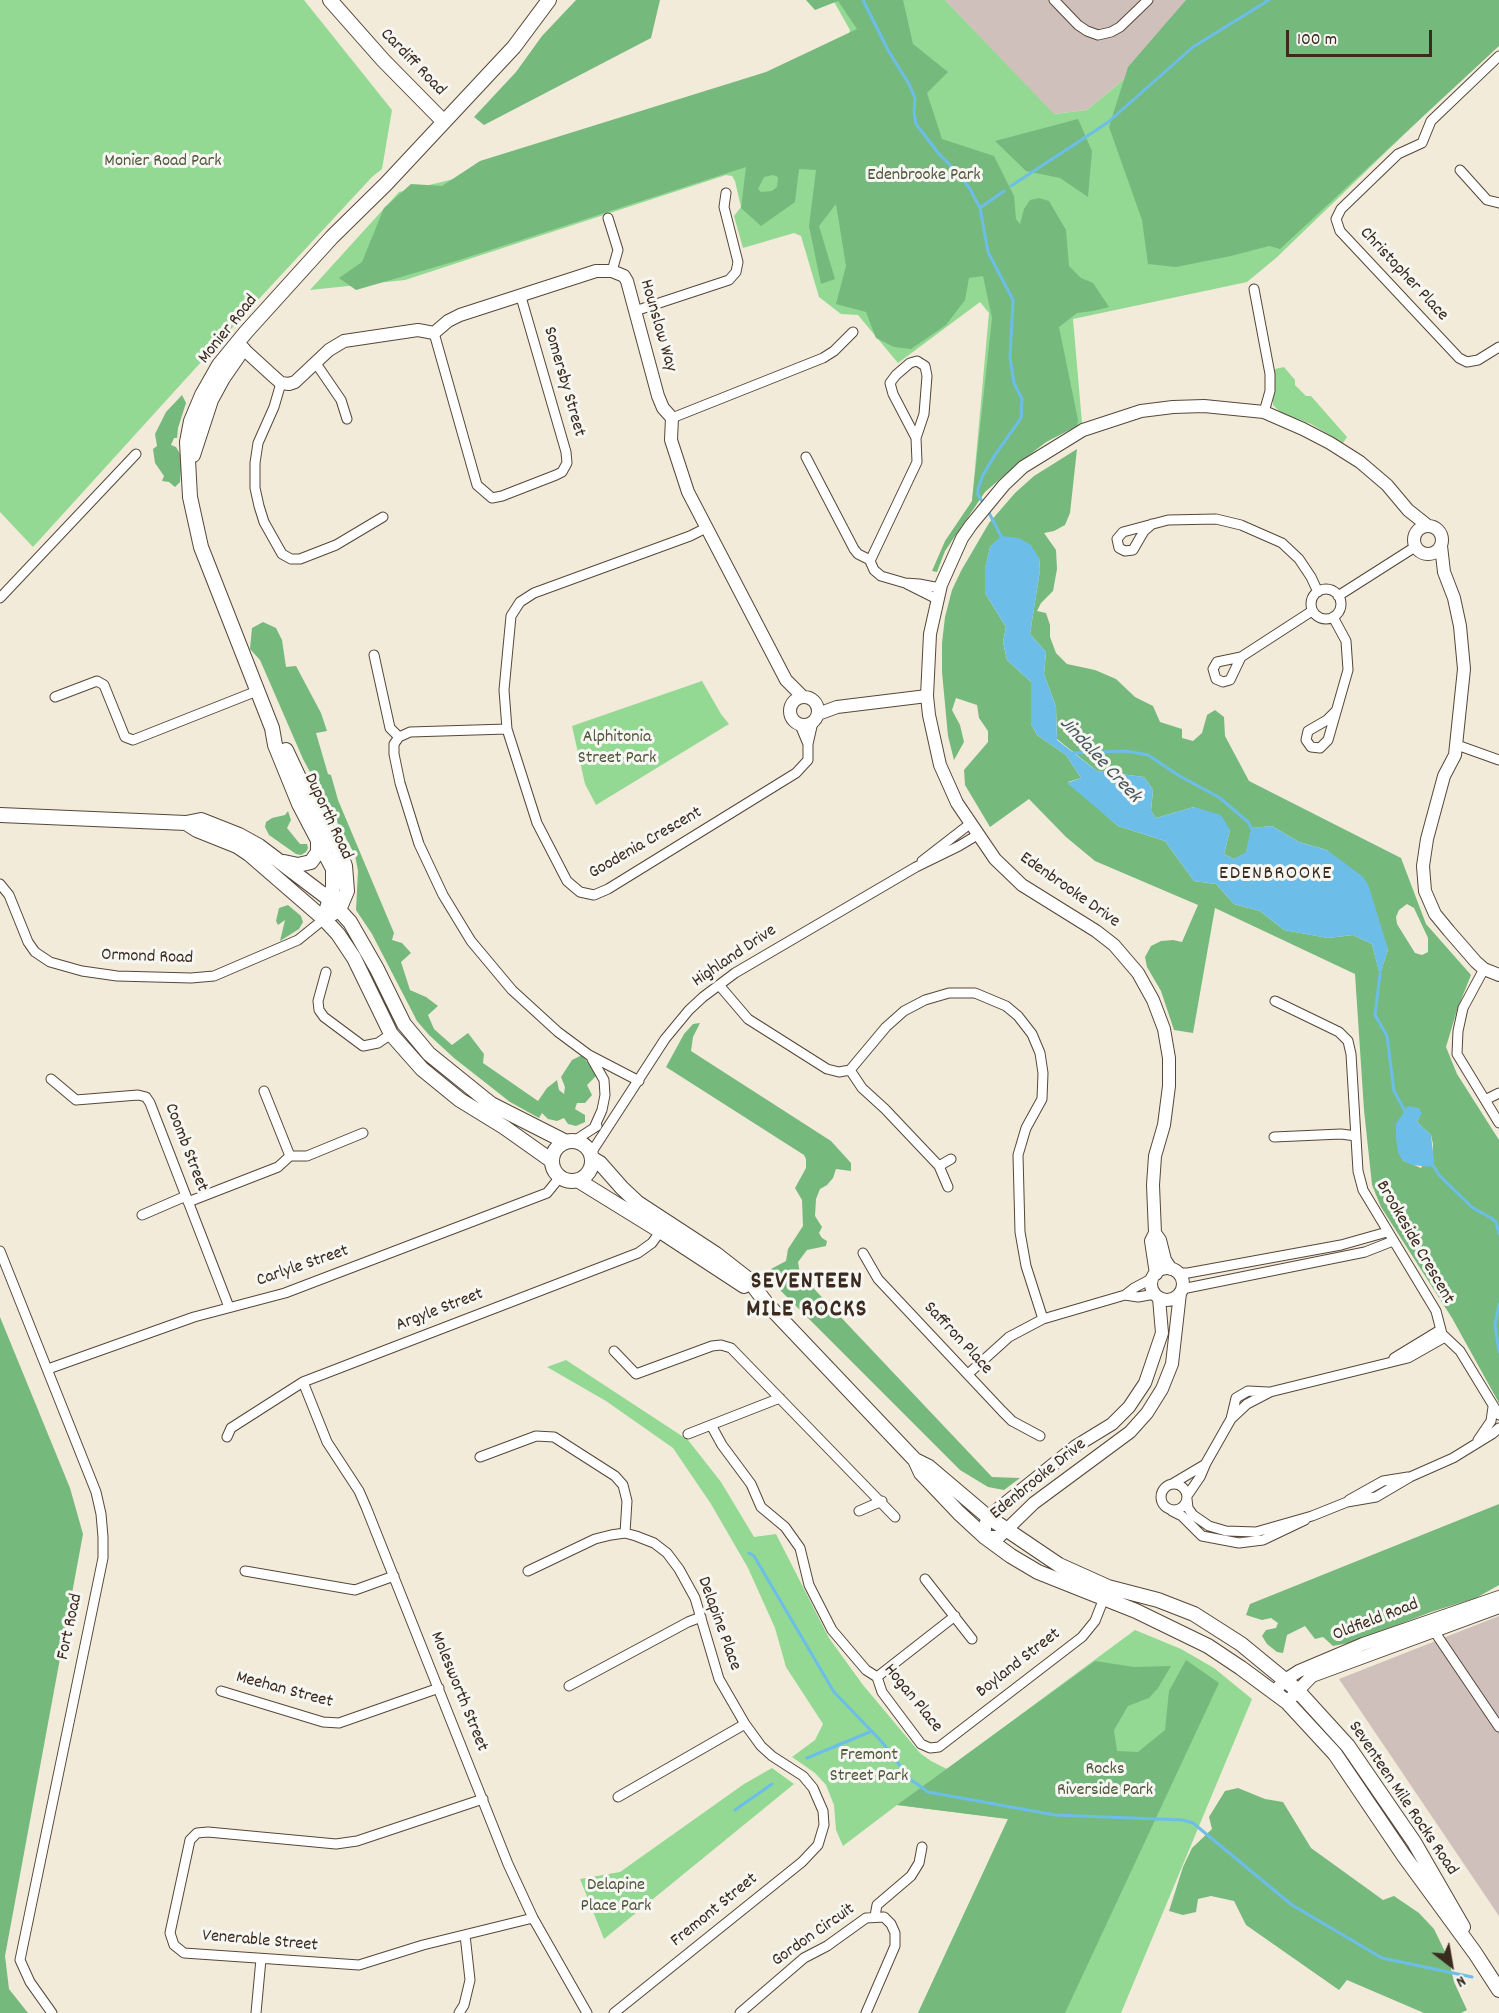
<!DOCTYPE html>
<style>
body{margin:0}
#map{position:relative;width:1499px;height:2013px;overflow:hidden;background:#f2ebd9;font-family:Dekko,sans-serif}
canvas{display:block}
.north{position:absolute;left:1421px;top:1935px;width:60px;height:60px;-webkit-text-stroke:4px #f6f6f2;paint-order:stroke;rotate:149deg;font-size:16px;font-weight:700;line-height:24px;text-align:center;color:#3b2a1e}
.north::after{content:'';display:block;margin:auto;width:21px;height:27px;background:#3b2a1e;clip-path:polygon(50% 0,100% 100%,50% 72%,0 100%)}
.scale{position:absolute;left:1286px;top:30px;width:146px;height:27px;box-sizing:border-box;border:3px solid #3b2a1e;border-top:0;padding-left:8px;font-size:18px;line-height:21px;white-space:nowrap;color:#3b2a1e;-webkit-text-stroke:4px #f6f6f2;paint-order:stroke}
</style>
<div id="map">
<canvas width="1499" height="2013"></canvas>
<div class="north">N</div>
<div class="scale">100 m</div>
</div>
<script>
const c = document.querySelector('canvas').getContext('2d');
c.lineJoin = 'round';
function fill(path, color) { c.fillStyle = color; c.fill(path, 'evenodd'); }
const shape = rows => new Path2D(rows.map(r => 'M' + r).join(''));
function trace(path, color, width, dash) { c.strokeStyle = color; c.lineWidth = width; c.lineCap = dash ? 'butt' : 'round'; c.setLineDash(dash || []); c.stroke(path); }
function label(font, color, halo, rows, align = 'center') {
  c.font = font + ' Dekko,sans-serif'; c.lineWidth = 6; c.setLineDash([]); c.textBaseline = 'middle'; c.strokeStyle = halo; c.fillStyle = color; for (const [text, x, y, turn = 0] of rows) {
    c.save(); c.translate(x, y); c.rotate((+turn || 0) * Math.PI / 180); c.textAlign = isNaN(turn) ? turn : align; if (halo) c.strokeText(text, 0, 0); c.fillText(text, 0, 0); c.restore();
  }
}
const industrial = shape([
 [945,0,1213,0,1151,57,1087,110,1053,114],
 [1499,1616,1499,1916,1339,1679]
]);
const green = shape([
 [0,0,304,0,392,110,382,169,372,177,232,328,33,547,0,512],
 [833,0,945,0,1054,114,1087,110,1151,57,1499,0,1499,43,1276,258,1247,282,1073,319,1082,423,1046,442,972,501,989,313,980,302,898,363,858,315,841,314,819,297,801,236,794,233,743,248,734,216,741,207,735,181,732,176,726,175,405,280,310,290,399,192,446,181,524,159,842,54,850,30],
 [1284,367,1295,380,1295,385,1306,396,1311,396,1347,437,1343,443,1311,424,1282,413,1277,409,1273,405,1273,399,1275,369],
 [702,681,721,714,729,724,596,805,585,784,572,726],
 [566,1360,688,1440,721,1482,754,1537,776,1534,829,1638,863,1685,920,1753,931,1761,947,1769,1135,1630,1181,1649,1214,1668,1252,1699,1121,2013,918,2013,1008,1819,897,1805,843,1846,836,1830,834,1805,826,1785,815,1773,792,1757,815,1740,823,1724,786,1667,775,1628,748,1568,711,1504,673,1448,606,1401,547,1367],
 [772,1768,794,1784,604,1939,580,1879,620,1872,744,1784]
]);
const forest = shape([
 [576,0,660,0,651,38,484,125,474,117,516,72,542,36],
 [806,0,903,0,913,44,948,72,927,93,942,139,994,156,1014,196,1016,219,1020,224,1024,209,1030,200,1039,198,1049,201,1066,230,1069,266,1081,278,1093,283,1109,307,1093,311,1077,313,1059,327,1078,420,1077,426,1046,442,1022,460,985,492,945,551,937,572,932,571,945,541,972,501,992,318,983,276,969,278,965,300,946,325,911,349,894,347,876,338,866,312,836,304,846,266,836,204,819,226,835,279,821,284,809,226,816,170,799,169,795,202,761,226,741,208,746,167,456,261,356,290,339,278,362,262,384,208,411,184,442,186,480,161,766,72,857,29,838,1,815,10],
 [773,175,778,177,777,187,772,191,761,192,758,189,764,177],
 [1186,0,1499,0,1499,46,1280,249,1269,246,1231,256,1176,267,1148,264,1142,220,1109,127,1128,67],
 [1078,119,1092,151,1088,197,1060,178,1026,171,995,141],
 [182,395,186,403,178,428,177,438,174,438,171,445,176,447,182,457,180,482,175,487,169,482,162,481,164,476,155,463,153,449,157,446,155,434,166,412],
 [1077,449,1070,513,1065,525,1054,531,1044,533,1056,550,1057,569,1053,591,1041,603,1037,611,1046,613,1050,625,1050,637,1056,653,1067,664,1095,670,1116,679,1135,697,1153,706,1160,722,1182,729,1182,738,1193,741,1202,733,1207,715,1215,710,1224,717,1225,736,1249,781,1401,858,1426,924,1471,975,1457,1010,1446,1047,1457,1074,1499,1140,1499,1403,1452,1318,1381,1207,1372,1185,1364,1110,1355,974,1215,908,1193,1033,1174,1030,1161,991,1147,967,1145,957,1151,946,1161,941,1173,940,1182,942,1198,905,1095,861,1066,837,1029,799,990,827,965,785,964,770,988,742,988,731,979,718,977,705,956,698,952,710,960,725,964,742,954,760,948,736,942,672,942,643,945,617,952,590,961,571,989,523,1015,493,1034,476],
 [1002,536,1039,558,1040,570,1030,634,1046,652,1044,674,1056,707,1057,739,1097,771,1144,777,1153,790,1151,811,1156,818,1194,807,1230,830,1224,854,1234,859,1246,853,1252,828,1272,826,1299,842,1327,850,1388,949,1380,975,1372,944,1353,935,1328,938,1284,930,1260,911,1234,904,1216,884,1194,881,1165,841,1118,826,1068,782,1081,778,1066,755,1037,735,1031,724,1031,682,1007,660,1003,642,1006,627,985,593,985,569,990,547],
 [1407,904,1414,908,1428,938,1428,952,1422,955,1415,953,1397,924,1396,917,1399,910],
 [1418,1108,1421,1113,1417,1122,1431,1135,1433,1144,1433,1150,1421,1168,1402,1160],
 [263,622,276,628,282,640,286,667,296,666,321,713,327,731,316,733,328,774,331,775,338,800,394,933,392,940,402,943,411,953,401,962,410,990,426,997,438,1006,428,1015,434,1029,452,1045,468,1033,484,1054,483,1063,538,1101,547,1088,557,1080,559,1090,564,1094,565,1087,561,1077,572,1060,582,1055,597,1075,587,1085,592,1095,585,1103,577,1103,575,1109,585,1115,585,1122,576,1126,568,1124,564,1118,557,1121,548,1119,542,1113,539,1118,510,1102,454,1058,429,1035,417,1021,372,934,356,910,358,871,355,855,303,759,260,660,250,649,252,628],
 [288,811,291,820,287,828,300,844,307,844,308,848,306,852,301,855,296,854,269,835,265,827,266,822,272,818,285,815],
 [288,905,301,916,303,922,299,929,280,941,285,920,278,925,276,921,279,908],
 [700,1023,693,1037,691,1051,831,1141,851,1163,851,1171,836,1169,833,1178,827,1185,820,1189,816,1199,815,1216,822,1227,819,1233,822,1238,827,1241,826,1246,807,1250,798,1262,800,1274,992,1477,1020,1478,1004,1490,988,1487,960,1470,778,1288,770,1283,769,1276,771,1269,786,1261,788,1249,803,1226,802,1200,795,1188,806,1168,806,1159,804,1155,666,1067,684,1034,693,1024],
 [0,1317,70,1488,83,1534,5,1956,9,1989,28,2013,0,2013],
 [1499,1504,1499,1585,1476,1598,1431,1612,1354,1642,1333,1646,1323,1637,1315,1639,1305,1626,1287,1635,1283,1653,1277,1652,1267,1644,1262,1636,1266,1630,1276,1628,1278,1623,1271,1618,1262,1620,1246,1615,1250,1604],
 [1186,1660,1219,1683,1065,2013,918,2013,1008,1819,897,1805,1095,1661,1134,1667,1171,1666,1158,1688,1149,1698,1128,1706,1114,1730,1117,1751,1138,1752,1165,1730,1169,1691],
 [1238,1788,1265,1799,1283,1802,1311,1848,1383,1900,1394,1896,1419,1913,1434,1929,1449,1960,1454,1982,1467,2010,1461,2013,1424,2013,1347,1980,1339,1990,1246,1925,1234,1901,1211,1896,1198,1899,1196,1912,1183,1915,1169,1911,1183,1867,1192,1848,1212,1829,1209,1817,1225,1791]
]);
const water = shape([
 [1001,536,1019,538,1031,545,1039,558,1040,570,1030,634,1046,652,1044,674,1056,707,1057,740,1097,771,1144,777,1153,790,1151,811,1156,818,1194,807,1221,815,1230,830,1224,854,1234,859,1246,852,1251,828,1272,826,1299,842,1327,850,1362,876,1368,884,1388,949,1380,976,1372,944,1353,935,1328,938,1284,930,1260,911,1234,904,1216,884,1194,881,1165,841,1118,826,1067,783,1081,778,1066,755,1037,735,1031,724,1031,682,1007,660,1003,642,1006,627,985,593,985,568,990,547],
 [1408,1106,1418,1108,1422,1113,1417,1122,1431,1135,1434,1161,1431,1167,1412,1165,1402,1160,1398,1152,1396,1138,1396,1124]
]);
const stream = shape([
 [863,0,889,52,909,84,915,98,914,112,916,124,939,154,957,172,970,189,980,208,988,252,1013,300,1010,358,1014,383,1022,399,1021,418,995,455,983,475,978,489,978,495,984,504],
 [1011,186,1107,123,1193,47,1269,0],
 [980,208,1004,191],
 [987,509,1002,538],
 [1073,753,1126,751,1148,755,1178,775,1220,798,1248,822,1253,831],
 [1380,974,1375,1015,1387,1036,1394,1091,1406,1113],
 [1431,1162,1439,1175,1446,1182,1473,1208,1491,1218,1496,1222,1499,1234],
 [1499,1304,1495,1325,1499,1352],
 [749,1553,754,1556,834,1692,882,1742,910,1779,928,1792,1055,1815,1183,1820,1193,1823,1292,1905,1382,1958,1472,1977],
 [807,1758,872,1731],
 [735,1810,772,1784]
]);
const minor = shape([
 [1054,0,1078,25,1087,31,1098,35,1111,32,1120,27,1148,0],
 [1499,56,1431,121,1422,143,1398,154,1341,209,1336,219,1340,231,1459,358,1467,362,1478,360,1499,347],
 [1460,170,1487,200,1499,203],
 [608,218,618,250,612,271],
 [1254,289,1270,374,1270,391,1264,412],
 [635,311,729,280,736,272,738,262,724,207,726,193],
 [434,333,477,485,492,498,502,496,556,475,562,472,567,463,566,452,521,297],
 [315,362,341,400,347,419],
 [281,383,274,407,258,443,255,463,255,488,259,506,264,522,282,554,291,559,300,559,336,545,383,517],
 [672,418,823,358,834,351,853,332],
 [916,438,924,414,927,376,925,366,917,361,910,363,896,375,890,383,893,394,916,438,917,462,870,561,874,570,881,576,905,583,919,584,940,588],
 [806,457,854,549,858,554,870,560],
 [1152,524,1144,531,1133,550,1125,551,1119,548,1117,539,1123,532,1168,520,1216,519,1241,525,1282,543,1299,559,1311,577,1318,592],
 [706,528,690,536,534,593,520,602,511,616,504,690,507,729,537,823,567,881,580,892,594,895,608,889,796,773,808,760,808,744,813,722],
 [907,584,937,599],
 '1311 604a15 15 0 1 1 30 0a15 15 0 1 1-30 0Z',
 [1338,596,1415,547],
 [0,598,136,454],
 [1333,617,1346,641,1348,670,1328,740,1320,748,1311,747,1306,740,1308,731,1327,720,1336,711],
 [374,655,390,728,399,737],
 [1241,657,1230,680,1223,682,1216,679,1213,669,1217,662,1241,657,1312,611],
 [55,697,97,681,104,685,125,737,133,740,257,691],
 [800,725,808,744],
 [507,729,410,732,399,737,394,744,394,754,400,783,419,844,443,895,471,941,512,990,558,1032,589,1055,639,1081],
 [1457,745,1499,760],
 [922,861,971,823],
 [0,884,9,895,28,942,35,952,50,962,82,971,117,976,191,978,214,976,298,940,324,919],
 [1484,969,1463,1008,1458,1031,1457,1054,1499,1123],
 [326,972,318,1001,319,1010,324,1017,363,1046,378,1043,391,1034],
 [719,985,748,1019,827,1069,839,1072,850,1070,886,1027,904,1011,925,1000,949,993,975,993,1006,1006,1018,1016,1032,1034,1040,1053,1043,1073,1042,1099,1026,1128,1018,1155,1020,1232,1026,1266,1043,1319],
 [1275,1001,1339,1032,1348,1041,1351,1054,1358,1171,1363,1190,1436,1311,1442,1334,1460,1351,1499,1415],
 [592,1059,604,1080,605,1095,602,1110,594,1128],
 [850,1070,862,1088,885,1109,939,1166,948,1187],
 [51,1079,76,1100,138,1095,146,1097,150,1103,229,1307],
 [264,1091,290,1156],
 [1485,1100,1499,1093],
 [1274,1137,1341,1134,1356,1136],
 [574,1141,597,1126],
 [591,1153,665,1039,689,1010,703,997,735,973,764,956,916,867,959,846,979,834],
 [939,1166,951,1159],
 [188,1202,278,1167,290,1156,307,1156,363,1133],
 [142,1215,186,1196],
 [0,1251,96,1492,101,1514,103,1537,103,1558,20,1960,30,1982,52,2013],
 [863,1253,878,1279,1002,1411,1012,1421,1040,1436],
 [1178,1273,1188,1273,1341,1245,1387,1232],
 [1182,1289,1365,1252,1393,1241],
 [1125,1295,1134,1288,1153,1278],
 [614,1351,636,1374,712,1346,721,1345,731,1348,895,1517],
 [1394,1358,1440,1330],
 [48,1369,194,1317,285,1293,547,1193,560,1177],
 [968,1374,1009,1337,1043,1319,1125,1295,1138,1297,1155,1294],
 [303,1382,327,1442,359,1491,366,1507,508,1864,533,1918,587,2013],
 [1231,1419,1247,1404,1270,1392,1408,1358,1445,1337],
 [711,1425,722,1445,751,1484,761,1507,785,1527,800,1548,809,1585,832,1630,866,1670,877,1677,882,1692,921,1744,930,1748,939,1747,1082,1637,1095,1621,1106,1593],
 [688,1434,780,1398],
 [227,1437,231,1428,303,1382,638,1253,652,1243,662,1229],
 [1478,1440,1491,1421,1493,1407],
 [480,1457,536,1436,554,1437,615,1476,623,1485,627,1501,625,1533],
 '1161 1497a13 13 0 1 1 26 0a13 13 0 1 1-26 0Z',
 [1172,1484,1204,1465],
 [1187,1496,1200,1477,1206,1463,1231,1419,1236,1398,1248,1391,1268,1392],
 [1187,1499,1188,1508,1193,1515,1209,1526,1226,1531,1256,1532,1312,1516,1347,1502,1376,1497,1410,1477,1453,1458,1492,1434,1499,1428],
 [1349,1500,1383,1481,1408,1477],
 [859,1511,882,1501],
 [1172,1511,1182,1516,1202,1536,1239,1543,1263,1540,1305,1520],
 [245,1571,355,1590,394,1576],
 [528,1571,595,1539,611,1535,625,1533,636,1536,654,1543,667,1553,679,1569,695,1598,719,1679,745,1724,761,1746,772,1756,803,1776,813,1788,823,1811,824,1825,818,1845,802,1862,614,2013],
 [925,1579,972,1639],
 [1432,1628,1499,1727],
 [877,1677,955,1616],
 [569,1686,688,1622,701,1617],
 [221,1691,323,1722,339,1723,439,1688],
 [618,1797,745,1724],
 [483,1799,357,1841,336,1844,208,1832,197,1833,190,1840,170,1933,174,1945,184,1953,359,1965,423,1945,533,1918],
 [875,1916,877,1905,911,1876,919,1863,922,1847],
 [256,2013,261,1959],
 [459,2013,464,2005,470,1980,465,1935],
 [740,2013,804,1958,827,1946,866,1918,884,1917,891,1924,895,1933,895,1946,866,2013]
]);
const tertiary = shape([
 [238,344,273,376,281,383,289,384,295,382,329,350,344,341,418,330,434,333,448,321,460,315,596,271,612,271,624,276,627,281,658,396,663,408,672,418,671,440,688,492,786,680,803,697],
 '1414 540a14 14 0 1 1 28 0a14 14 0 1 1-28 0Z',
 [1441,546,1444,572,1454,598,1460,626,1464,669,1455,755,1444,776,1427,839,1423,866,1425,891,1435,914,1449,931,1476,962,1484,969,1499,975],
 '790 711a14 14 0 1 1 28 0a14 14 0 1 1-28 0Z',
 [818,714,837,707,927,696],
 [1155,1233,1160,1240,1165,1260,1171,1269],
 '1151 1284a16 16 0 1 1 32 0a16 16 0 1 1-32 0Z',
 [1156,1274,1151,1241,1155,1233,1153,1185,1155,1156,1164,1125,1169,1086,1169,1058,1164,1029,1153,1000,1138,973,1114,945,1096,931,1022,885,995,859,957,803,940,765,929,715,927,696,930,634,941,585,962,538,971,525,1004,485,1023,467,1083,430,1141,411,1173,407,1204,406,1264,412,1303,429,1330,443,1360,462,1387,485,1408,510,1428,526],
 [1159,1298,1162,1333,1145,1383,1129,1407,1112,1424,1076,1446,988,1517,985,1525,985,1537,999,1537,1034,1503,1130,1432,1147,1413,1162,1389,1172,1364,1180,1293],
 [1274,1692,1285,1680,1299,1671,1363,1644,1499,1597],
 [1287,1702,1312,1676,1499,1607]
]);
const secondary = shape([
 [330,0,383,60,444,122],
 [193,455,211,400,223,378,243,349],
 [286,750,309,799,339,850,345,866,347,891,339,910,332,914],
 [0,815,186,823,201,820,239,835,259,846,329,899,350,922,377,969,404,1024,429,1054,491,1104,566,1142],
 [186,823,197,830,237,846,249,854,324,919,338,934,354,958,391,1034,422,1069,460,1100,504,1127,552,1161],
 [284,862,298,865,311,862,318,852,318,840],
 [324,919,333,887,333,869,299,804,275,745,272,728,201,547,190,497,187,442,191,421,202,395,219,365,246,332,332,237,386,184,514,47,549,0],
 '552 1161a20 20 0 1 1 40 0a20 20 0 1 1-40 0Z',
 [593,1159,600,1163,622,1188,638,1203,716,1254,748,1279,767,1304,915,1460,921,1473,959,1513,985,1537,1011,1556,1038,1572,1136,1611,1208,1646,1241,1668,1287,1702,1335,1754,1404,1856,1475,1953,1499,1990],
 [579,1181,660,1231,744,1286],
 [915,1460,929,1467,988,1517,1059,1565,1108,1587,1158,1600,1194,1614,1241,1644,1297,1690,1348,1746,1414,1842,1463,1927]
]);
const streetNames = [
 ["Cardiff Road",412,63,46],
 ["Christopher Place",1403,275,47],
 ["Hounslow Way",657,326,74],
 ["Monier Road",229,330,-51],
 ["Somersby Street",563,382,74],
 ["Duporth Road",327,817,65],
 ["Goodenia Crescent",646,844,-30],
 ["Edenbrooke Drive",1069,891,35],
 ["Highland Drive",735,957,-34],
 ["Ormond Road",147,958,2],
 ["Coomb Street",185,1148,69],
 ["Brookeside Crescent",1414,1243,60],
 ["Carlyle Street",303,1267,-19],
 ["Argyle Street",440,1311,-21],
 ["Saffron Place",957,1339,47],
 ["Edenbrooke Drive",1039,1480,-39],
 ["Oldfield Road",1376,1621,-21],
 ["Delapine Place",718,1624,70],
 ["Fort Road",71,1627,-78],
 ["Boyland Street",1019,1664,-38],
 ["Meehan Street",284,1691,15],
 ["Molesworth Street",458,1692,68],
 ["Hogan Place",912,1699,51],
 ["Seventeen Mile Rocks Road",1402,1799,56],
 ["Fremont Street",715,1911,-39],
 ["Gordon Circuit",814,1936,-35],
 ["Venerable Street",260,1942,5]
];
const parkNames = [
 ["Monier Road Park",163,163],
 ["Edenbrooke Park",924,177],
 ["Alphitonia",617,739],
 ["Street Park",617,760],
 ["Fremont",869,1757],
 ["Street Park",869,1778],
 ["Rocks",1105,1771],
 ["Riverside Park",1105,1792],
 ["Delapine",616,1887],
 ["Place Park",616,1908]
];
const waterNames = [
 ["Jindalee Creek",1099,761,47]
];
const neighbourhoodNames = [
 ["EDENBROOKE",1276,875]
];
const districtNames = [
 ["SEVENTEEN",807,1284],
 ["MILE ROCKS",807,1312]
];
fill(industrial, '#d0c0bc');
fill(green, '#93d993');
fill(forest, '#76b97d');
fill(water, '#6cbee8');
trace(stream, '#6cbee8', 3);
trace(minor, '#56473a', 11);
trace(tertiary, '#56473a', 14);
trace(secondary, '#56473a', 16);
trace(minor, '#fff', 9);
trace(tertiary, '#fff', 12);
trace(secondary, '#fff', 14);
label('18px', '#3b2a1e', '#f6f6f2', streetNames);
label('18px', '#51563b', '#f6f6f2', parkNames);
label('italic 20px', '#4a565b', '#f6f6f2', waterNames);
c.letterSpacing = '1.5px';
label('20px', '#3b2a1e', '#f6f6f2', neighbourhoodNames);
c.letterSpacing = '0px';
c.letterSpacing = '1.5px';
label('bold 24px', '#3b2a1e', '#f6f6f2', districtNames);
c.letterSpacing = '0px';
</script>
